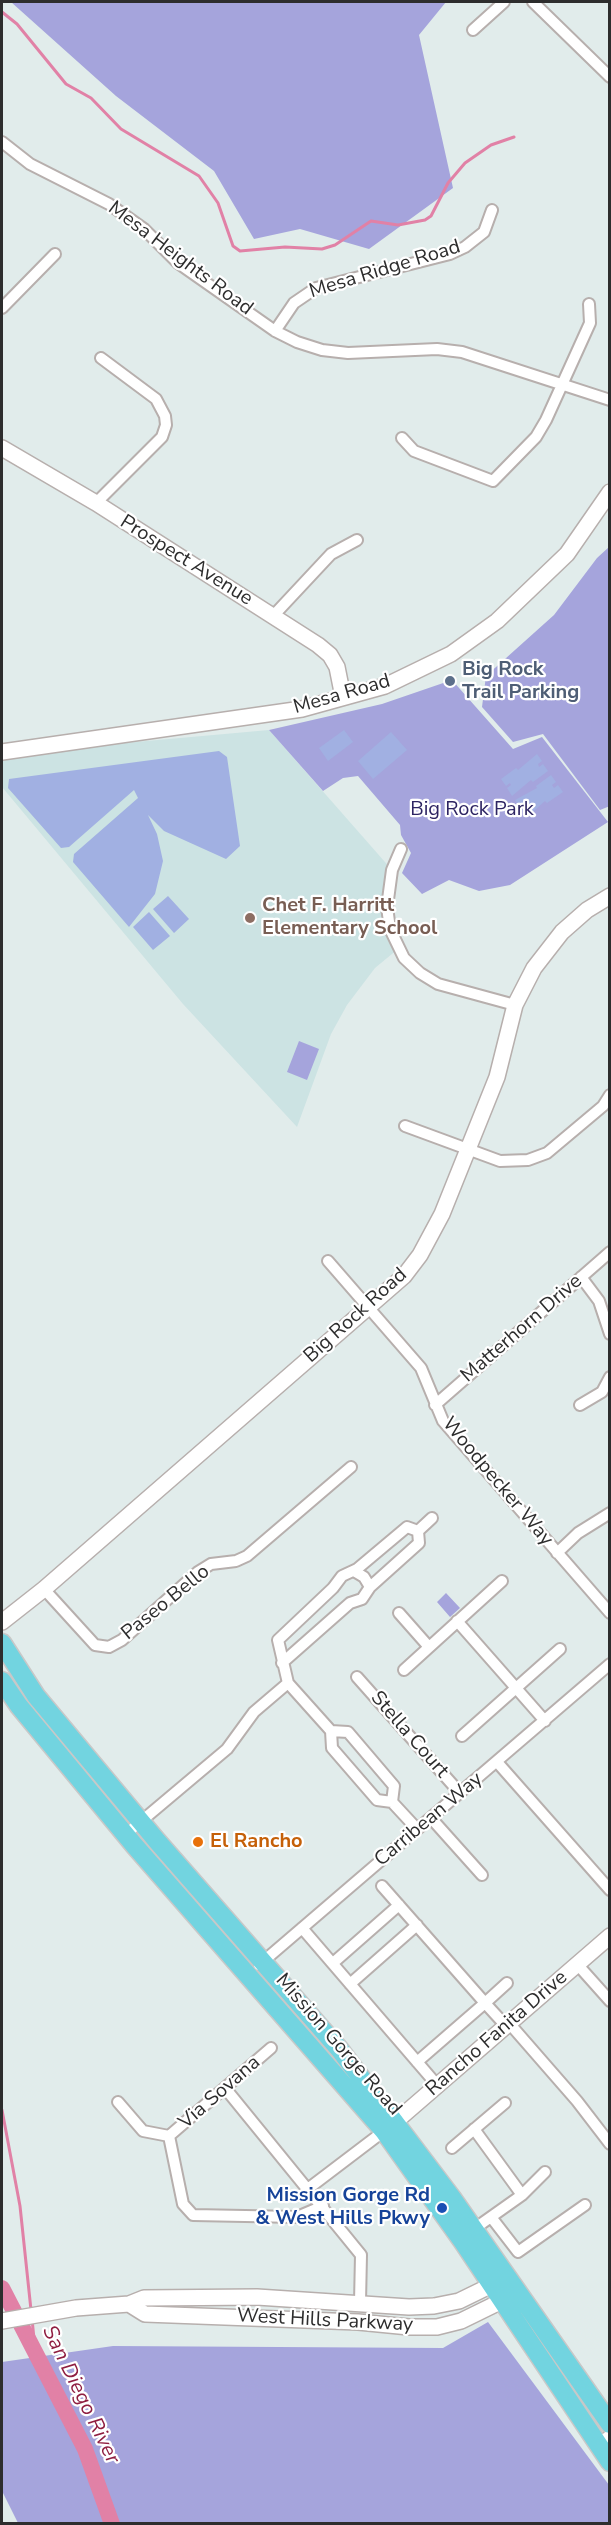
<!DOCTYPE html>
<style>
body{margin:0}
#map{position:relative;width:611px;height:2525px;overflow:hidden;background:#e1eceb;font-family:"Nunito Sans",sans-serif}
canvas{display:block}
.frame{position:absolute;inset:0;border:3px solid #2d2d2d;pointer-events:none}
</style>
<div id="map">
<canvas width="611" height="2525"></canvas>
<div class="frame"></div>
</div>
<script>
const c = document.querySelector('canvas').getContext('2d');
c.lineJoin = 'round';
function fill(path, color) { c.fillStyle = color; c.fill(path, 'evenodd'); }
const shape = rows => new Path2D(rows.map(r => 'M' + r).join(''));
function trace(path, color, width, dash) { c.strokeStyle = color; c.lineWidth = width; c.lineCap = dash ? 'butt' : 'round'; c.setLineDash(dash || []); c.stroke(path); }
function label(font, color, halo, rows, align = 'center') {
  c.font = font + ' "Nunito Sans",sans-serif'; c.lineWidth = 4.5; c.setLineDash([]); c.textBaseline = 'middle'; c.strokeStyle = halo; c.fillStyle = color; for (const [text, x, y, turn = 0] of rows) {
    c.save(); c.translate(x, y); c.rotate((+turn || 0) * Math.PI / 180); c.textAlign = isNaN(turn) ? turn : align; if (halo) c.strokeText(text, 0, 0); c.fillText(text, 0, 0); c.restore();
  }
}
const education = shape([
 [269,730,392,870,387,890,398,949,375,968,347,1005,331,1034,297,1127,183,1004,2,787,2,754]
]);
const green = shape([
 [11,2,446,2,419,35,453,188,369,249,300,229,254,239,214,171,116,96],
 [609,547,610,806,600,810,543,734,513,742,482,707,486,676,554,615,597,558],
 [452,680,513,749,542,737,608,822,510,885,479,891,449,880,422,894,402,873,411,853,401,835,400,825,358,776,343,778,323,791,269,730,382,704],
 [299,1041,319,1049,307,1080,287,1072],
 [446,1593,460,1608,450,1617,437,1602],
 [488,2322,609,2485,609,2523,18,2523,2,2491,2,2362,113,2346,443,2348]
]);
const pitch = shape([
 [344,730,353,742,328,761,319,748],
 [391,732,407,750,373,779,358,761],
 [219,751,227,757,240,846,226,859,164,831,148,815,157,834,163,861,155,894,129,927,73,862,74,854,138,798,134,790,69,847,61,848,8,788,9,779],
 [537,754,542,761,538,764,539,767,543,764,548,771,533,782,531,780,512,796,507,788,511,785,510,783,506,786,501,779,516,768,518,770],
 [551,775,556,782,552,785,554,788,558,785,563,792,547,803,545,801,527,817,522,810,526,807,524,804,520,807,515,800,537,788,536,786],
 [168,896,189,919,174,933,153,909],
 [149,912,170,936,153,950,133,927]
]);
const stream = shape([
 [2,12,17,24,66,84,91,98,121,129,199,176,218,203,233,246,240,251,285,247,322,249,335,245,371,221,398,225,425,220,431,216,448,183,465,163,491,145,514,137],
 [2,2110,20,2206,31,2310],
 [32,2319,35,2349]
]);
const river = shape([
 [2,2288,85,2449,112,2524]
]);
const street = shape([
 [533,2,610,77],
 [473,30,504,2],
 [2,142,30,164,109,204,144,229,178,263,275,331,297,342,322,350,348,353,437,349,462,352,610,400],
 [2,308,55,254],
 [275,331,294,303,316,288,450,254,465,247,484,232,492,210],
 [402,438,414,451,493,481,536,437,546,420,590,323,589,304],
 [96,503,162,437,166,425,165,416,156,399,101,358],
 [274,615,331,554,357,540],
 [401,849,392,870,387,907,390,929,404,958,420,973,438,984,515,1005],
 [405,1126,500,1161,528,1160,547,1153,603,1106,610,1095],
 [328,1261,421,1368,443,1421,610,1613],
 [581,1277,599,1301,610,1334],
 [435,1405,610,1252],
 [580,1405,602,1392,610,1377],
 [418,1531,432,1518],
 [557,1553,578,1533,610,1513],
 [354,1571,364,1577,370,1587],
 [44,1589,95,1645,109,1647,122,1640,198,1572,211,1564,236,1561,247,1556,351,1467],
 [399,1613,429,1647],
 [457,1621,545,1721],
 [282,1663,350,1603,362,1599,370,1587,419,1543,418,1531],
 [404,1670,502,1581],
 [357,1677,460,1793],
 [331,1731,348,1732,394,1786,392,1802],
 [462,1736,560,1649],
 [497,1762,610,1890],
 [431,1818,482,1875],
 [417,1829,392,1802,377,1800,332,1748,331,1731,288,1683,278,1640,333,1588,342,1576,357,1569,407,1527,418,1531],
 [126,1834,227,1749,254,1712,288,1683],
 [382,1886,485,2003,507,1983],
 [302,1928,437,2085],
 [333,1963,399,1905],
 [577,1964,610,2001],
 [259,1965,610,1664],
 [350,1984,417,1925],
 [509,2023,577,2101,610,2144],
 [271,2048,169,2136,183,2204,193,2215,297,2217,323,2206],
 [417,2062,485,2003,506,2026],
 [225,2088,361,2255,360,2302],
 [118,2102,143,2131,169,2136],
 [474,2129,522,2195],
 [452,2148,505,2103],
 [309,2188,384,2131],
 [491,2217,518,2252,585,2205],
 [474,2229,522,2195,545,2172],
 [597,2444,610,2435]
]);
const secondary = shape([
 [2,448,96,503,318,645,330,655,337,667,343,697],
 [2,752,302,709,385,686,451,654,497,621,567,554,610,492],
 [2,1622,44,1589,404,1276,420,1255,442,1214,497,1077,515,1005,534,968,562,932,587,910,610,896],
 [387,2129,610,1936],
 [129,2304,145,2314,358,2322,409,2327,437,2327,461,2321,512,2296],
 [2,2321,76,2308,129,2304,144,2298,257,2297,409,2307,434,2306,459,2301,502,2280]
]);
const primary = shape([
 [2,1643,36,1696,157,1841,340,2050,452,2198,610,2424],
 [2,1681,19,1706,134,1845,384,2131,463,2242,610,2462]
]);
const markers = [
 [450,681,6,"#5c6f8a"],
 [250,918,6,"#8d6e63"],
 [198,1842,6,"#e8710a"],
 [442,2208,6,"#1a4fb4"]
];
const streetNames = [
 ["Mesa Heights Road",180,259,37],
 ["Mesa Ridge Road",385,270,-17],
 ["Prospect Avenue",186,561,32],
 ["Mesa Road",342,695,-16],
 ["Big Rock Road",356,1316,-42],
 ["Matterhorn Drive",522,1329,-41],
 ["Woodpecker Way",497,1482,50],
 ["Paseo Bello",166,1603,-39],
 ["Stella Court",409,1735,49],
 ["Carribean Way",429,1820,-40],
 ["Rancho Fanita Drive",497,2034,-41],
 ["Mission Gorge Road",338,2045,49],
 ["Via Sovana",220,2093,-41],
 ["West Hills Parkway",325,2321,3]
];
const serviceNames = [
 ["Big Rock",462,670],
 ["Trail Parking",462,693]
];
const parkNames = [
 ["Big Rock Park",472,810]
];
const educationNames = [
 ["Chet F. Harritt",262,906],
 ["Elementary School",262,929]
];
const foodNames = [
 ["El Rancho",210,1842]
];
const transitNames = [
 ["Mission Gorge Rd",430,2196],
 ["& West Hills Pkwy",430,2219]
];
const waterNames = [
 ["San Diego River",80,2395,64]
];
fill(education, '#cce3e3');
fill(green, '#a5a4dc');
fill(pitch, '#a1b0e2');
trace(stream, '#e181a6', 3);
trace(river, '#e181a6', 16);
trace(street, '#b7afad', 14);
trace(secondary, '#b7afad', 18);
trace(primary, '#c8c8c8', 21);
trace(street, '#fff', 10);
trace(secondary, '#fff', 15);
trace(primary, '#72d4e0', 18);
for (const [x, y, r, color] of markers) { const dot = new Path2D(); dot.arc(x, y, r, 0, 2 * Math.PI); c.fillStyle = color; c.fill(dot); trace(dot, '#fff', 2); }
label('20px', '#2d2d2d', '#fff', streetNames);
label('bold 20px', '#4e5e75', '#fff', serviceNames, 'left');
label('20px', '#2d2462', '#fff', parkNames);
label('bold 20px', '#785e54', '#fff', educationNames, 'left');
label('bold 20px', '#c56008', '#fff', foodNames, 'left');
label('bold 20px', '#164399', '#fff', transitNames, 'right');
label('italic 21px', '#8f1e41', '#fff', waterNames);
</script>
